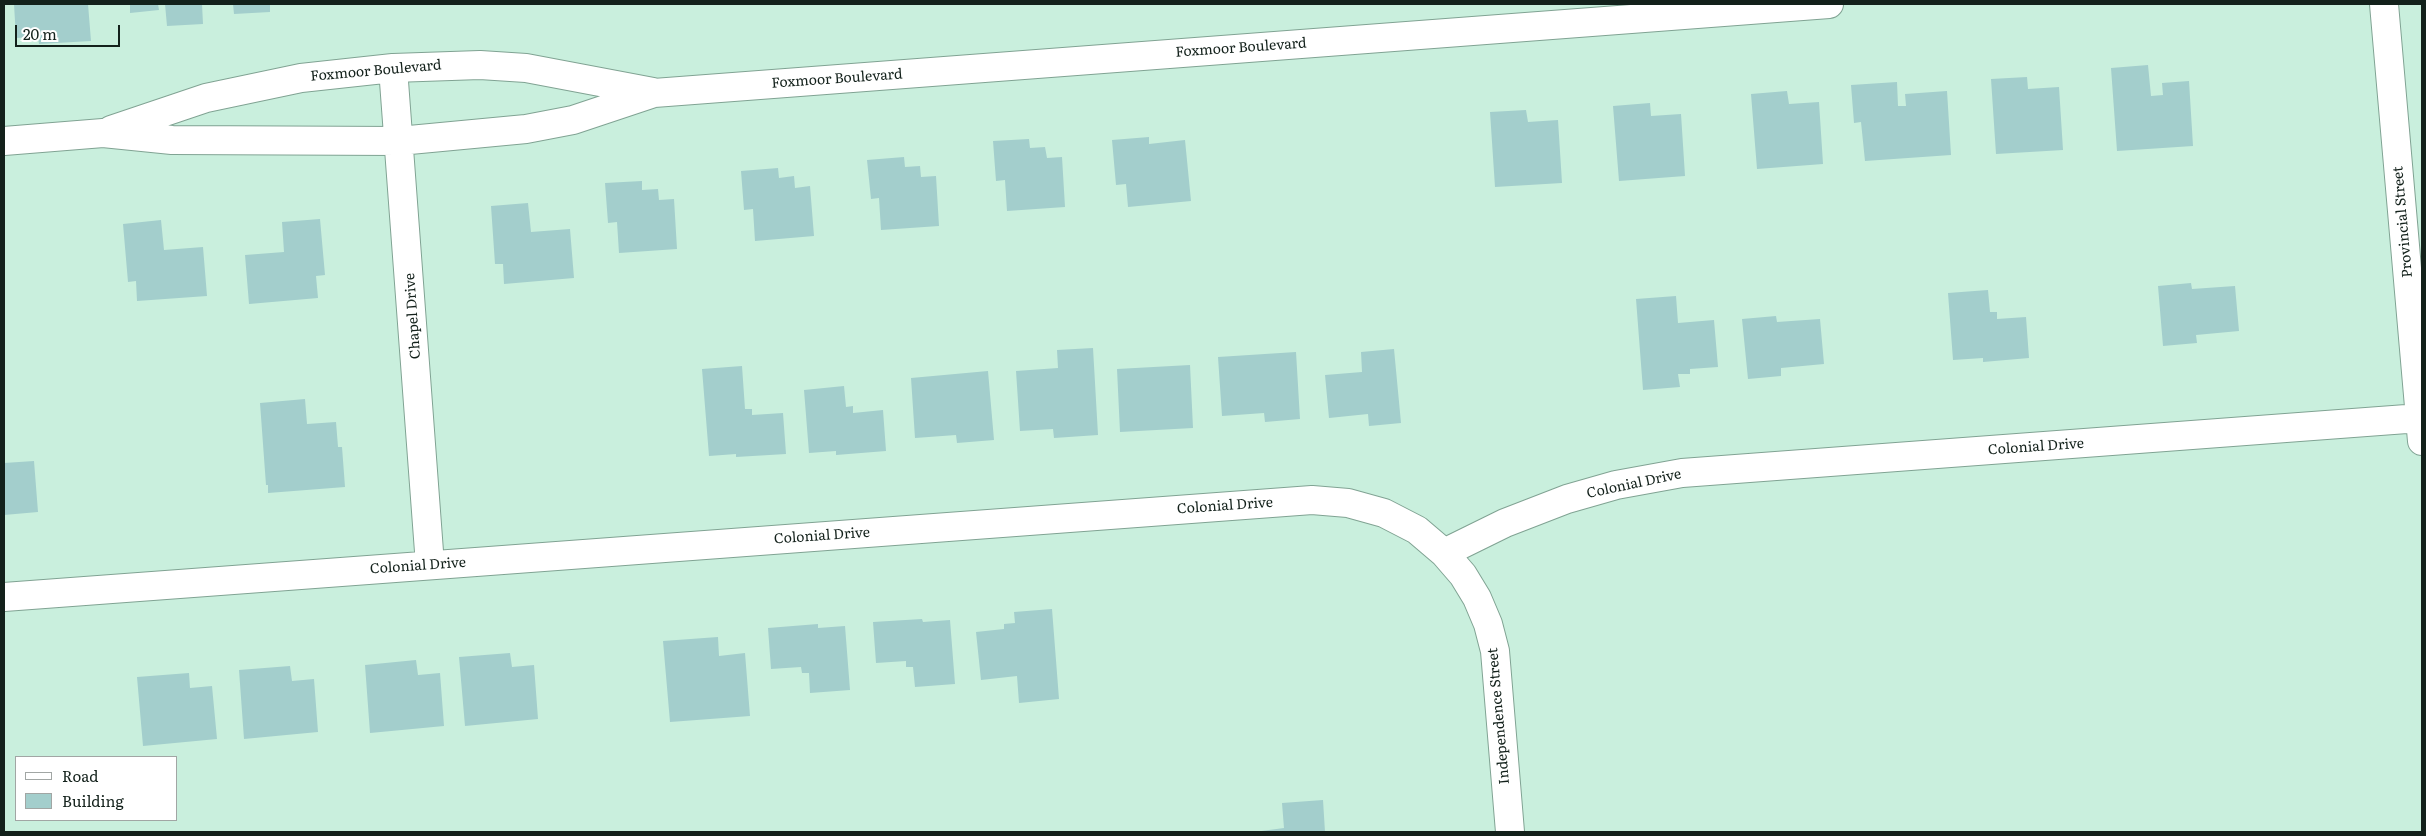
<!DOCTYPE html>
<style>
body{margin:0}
#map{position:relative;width:2426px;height:836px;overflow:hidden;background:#c9efdd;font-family:Literata,serif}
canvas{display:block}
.frame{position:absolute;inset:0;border:5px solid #13211b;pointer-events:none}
.legend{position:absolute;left:15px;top:756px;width:162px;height:65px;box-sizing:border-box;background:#fff;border:1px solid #a1a6a4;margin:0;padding:6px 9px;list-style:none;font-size:15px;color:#13211b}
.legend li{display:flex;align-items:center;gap:10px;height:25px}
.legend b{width:25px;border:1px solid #a1a6a4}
.scale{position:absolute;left:15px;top:25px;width:105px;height:22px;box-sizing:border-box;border:2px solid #13211b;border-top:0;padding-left:6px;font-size:15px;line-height:18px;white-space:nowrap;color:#13211b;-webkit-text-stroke:4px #fff;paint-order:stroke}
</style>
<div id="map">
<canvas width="2426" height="836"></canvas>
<div class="frame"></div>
<ul class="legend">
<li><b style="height:6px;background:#fff"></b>Road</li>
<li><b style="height:14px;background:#a3cecc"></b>Building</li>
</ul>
<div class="scale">20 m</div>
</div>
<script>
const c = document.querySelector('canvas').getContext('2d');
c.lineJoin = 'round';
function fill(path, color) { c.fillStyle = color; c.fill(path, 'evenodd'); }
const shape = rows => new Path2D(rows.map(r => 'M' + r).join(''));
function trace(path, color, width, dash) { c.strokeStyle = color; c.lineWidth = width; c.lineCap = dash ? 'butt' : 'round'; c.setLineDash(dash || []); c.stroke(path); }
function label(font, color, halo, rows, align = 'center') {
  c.font = font + ' Literata,serif'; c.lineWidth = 5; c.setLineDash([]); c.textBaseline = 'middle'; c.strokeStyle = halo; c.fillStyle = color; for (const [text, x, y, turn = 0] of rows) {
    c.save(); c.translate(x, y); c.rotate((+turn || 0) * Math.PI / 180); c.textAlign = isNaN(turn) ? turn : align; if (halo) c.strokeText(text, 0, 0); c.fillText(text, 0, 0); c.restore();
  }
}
const building = shape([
 [14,4,88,4,91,41,39,44,38,37,16,38],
 [130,4,158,4,159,10,130,13],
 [165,4,202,4,203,24,167,26],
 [233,4,270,4,270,12,234,14],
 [2148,65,2151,96,2163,95,2162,83,2189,81,2193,146,2117,151,2111,68],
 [2027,77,2028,89,2059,87,2063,150,1996,154,1991,79],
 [1897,82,1898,106,1906,106,1905,94,1947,91,1951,155,1865,161,1861,122,1854,123,1851,85],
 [1787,91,1789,104,1819,102,1823,164,1757,169,1751,94],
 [1650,103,1651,116,1681,114,1685,176,1619,181,1613,106],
 [1526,110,1528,122,1558,120,1562,183,1495,187,1490,112],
 [1149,137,1149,144,1185,140,1191,201,1128,207,1126,184,1116,185,1112,140],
 [1029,139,1030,148,1045,147,1047,158,1062,157,1065,207,1007,211,1005,180,996,181,993,141],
 [904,157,905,167,920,166,921,177,936,176,939,226,881,230,879,198,871,199,867,160],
 [778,168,779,178,794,176,795,188,810,186,814,236,755,241,753,209,744,210,741,171],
 [642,181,642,190,658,189,659,200,674,199,677,249,619,253,617,222,608,223,605,183],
 [528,203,531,232,570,229,574,278,504,284,503,264,495,264,491,206],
 [320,219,325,275,316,276,318,298,249,304,245,255,284,252,282,222],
 [161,220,164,250,203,247,207,296,137,301,136,281,128,282,123,224],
 [2191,283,2192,289,2235,286,2239,331,2196,335,2197,343,2163,346,2158,286],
 [1988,290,1990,312,1997,312,1997,319,2026,317,2029,358,1983,362,1983,358,1953,360,1948,293],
 [1676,296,1678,323,1714,320,1718,367,1690,369,1690,374,1678,374,1680,387,1643,390,1636,299],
 [1776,316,1777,322,1820,319,1824,364,1781,368,1781,376,1748,379,1742,319],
 [1093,348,1098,435,1054,438,1053,429,1020,431,1016,371,1058,368,1057,350],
 [1394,349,1401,423,1369,426,1368,414,1329,418,1325,375,1362,372,1361,352],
 [1296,352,1300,419,1265,422,1264,413,1222,416,1218,357],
 [1190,365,1193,428,1120,432,1117,369],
 [742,366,745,409,752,409,752,415,783,413,786,454,736,457,736,454,709,456,702,369],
 [988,371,994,440,957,443,956,435,915,438,911,378],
 [844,386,846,407,853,406,853,413,883,410,886,451,836,455,836,451,809,453,804,390],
 [305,399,307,424,336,422,338,447,342,447,345,487,268,493,268,485,266,485,260,403],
 [34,461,38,512,4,515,4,463],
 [1052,609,1059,699,1019,703,1017,676,981,680,976,632,1004,629,1004,624,1015,623,1014,612],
 [922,619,923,622,950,620,955,684,915,687,913,667,906,667,906,661,876,663,873,622],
 [818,624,818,628,845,626,850,690,810,693,809,673,802,673,801,667,771,669,768,628],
 [718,637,719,656,745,653,750,716,670,722,663,641],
 [510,653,512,667,534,665,538,719,465,726,459,657],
 [416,660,418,675,440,673,444,726,370,733,365,665],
 [290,666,292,681,314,679,318,732,244,739,239,670],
 [189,673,190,688,212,686,217,739,143,746,137,677],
 [1323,800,1325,832,1254,832,1284,828,1282,803]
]);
const minor = shape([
 [2384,4,2422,441],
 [393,68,430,565],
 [111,130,206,98,301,78,393,68,480,65,526,68,653,92],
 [4,141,103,133,172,140,399,141,526,129,573,120,654,93,1829,4],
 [1444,553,1505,523,1567,499,1616,485,1682,473,2420,418],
 [4,597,1312,500,1348,503,1384,513,1417,530,1444,553,1463,575,1477,598,1488,624,1495,651,1510,832]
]);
const streetNames = [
 ["Foxmoor Boulevard",1241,48,-4],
 ["Foxmoor Boulevard",376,71,-5],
 ["Foxmoor Boulevard",837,79,-4],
 ["Provincial Street",2403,222,-95],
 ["Chapel Drive",413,316,-94],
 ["Colonial Drive",2036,447,-4],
 ["Colonial Drive",1634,484,-12],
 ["Colonial Drive",1225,506,-4],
 ["Colonial Drive",822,536,-4],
 ["Colonial Drive",418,566,-4],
 ["Independence Street",1499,716,-95]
];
fill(building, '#a3cecc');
trace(minor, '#80a393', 30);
trace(minor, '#fff', 28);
label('14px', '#13211b', '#fff', streetNames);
</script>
